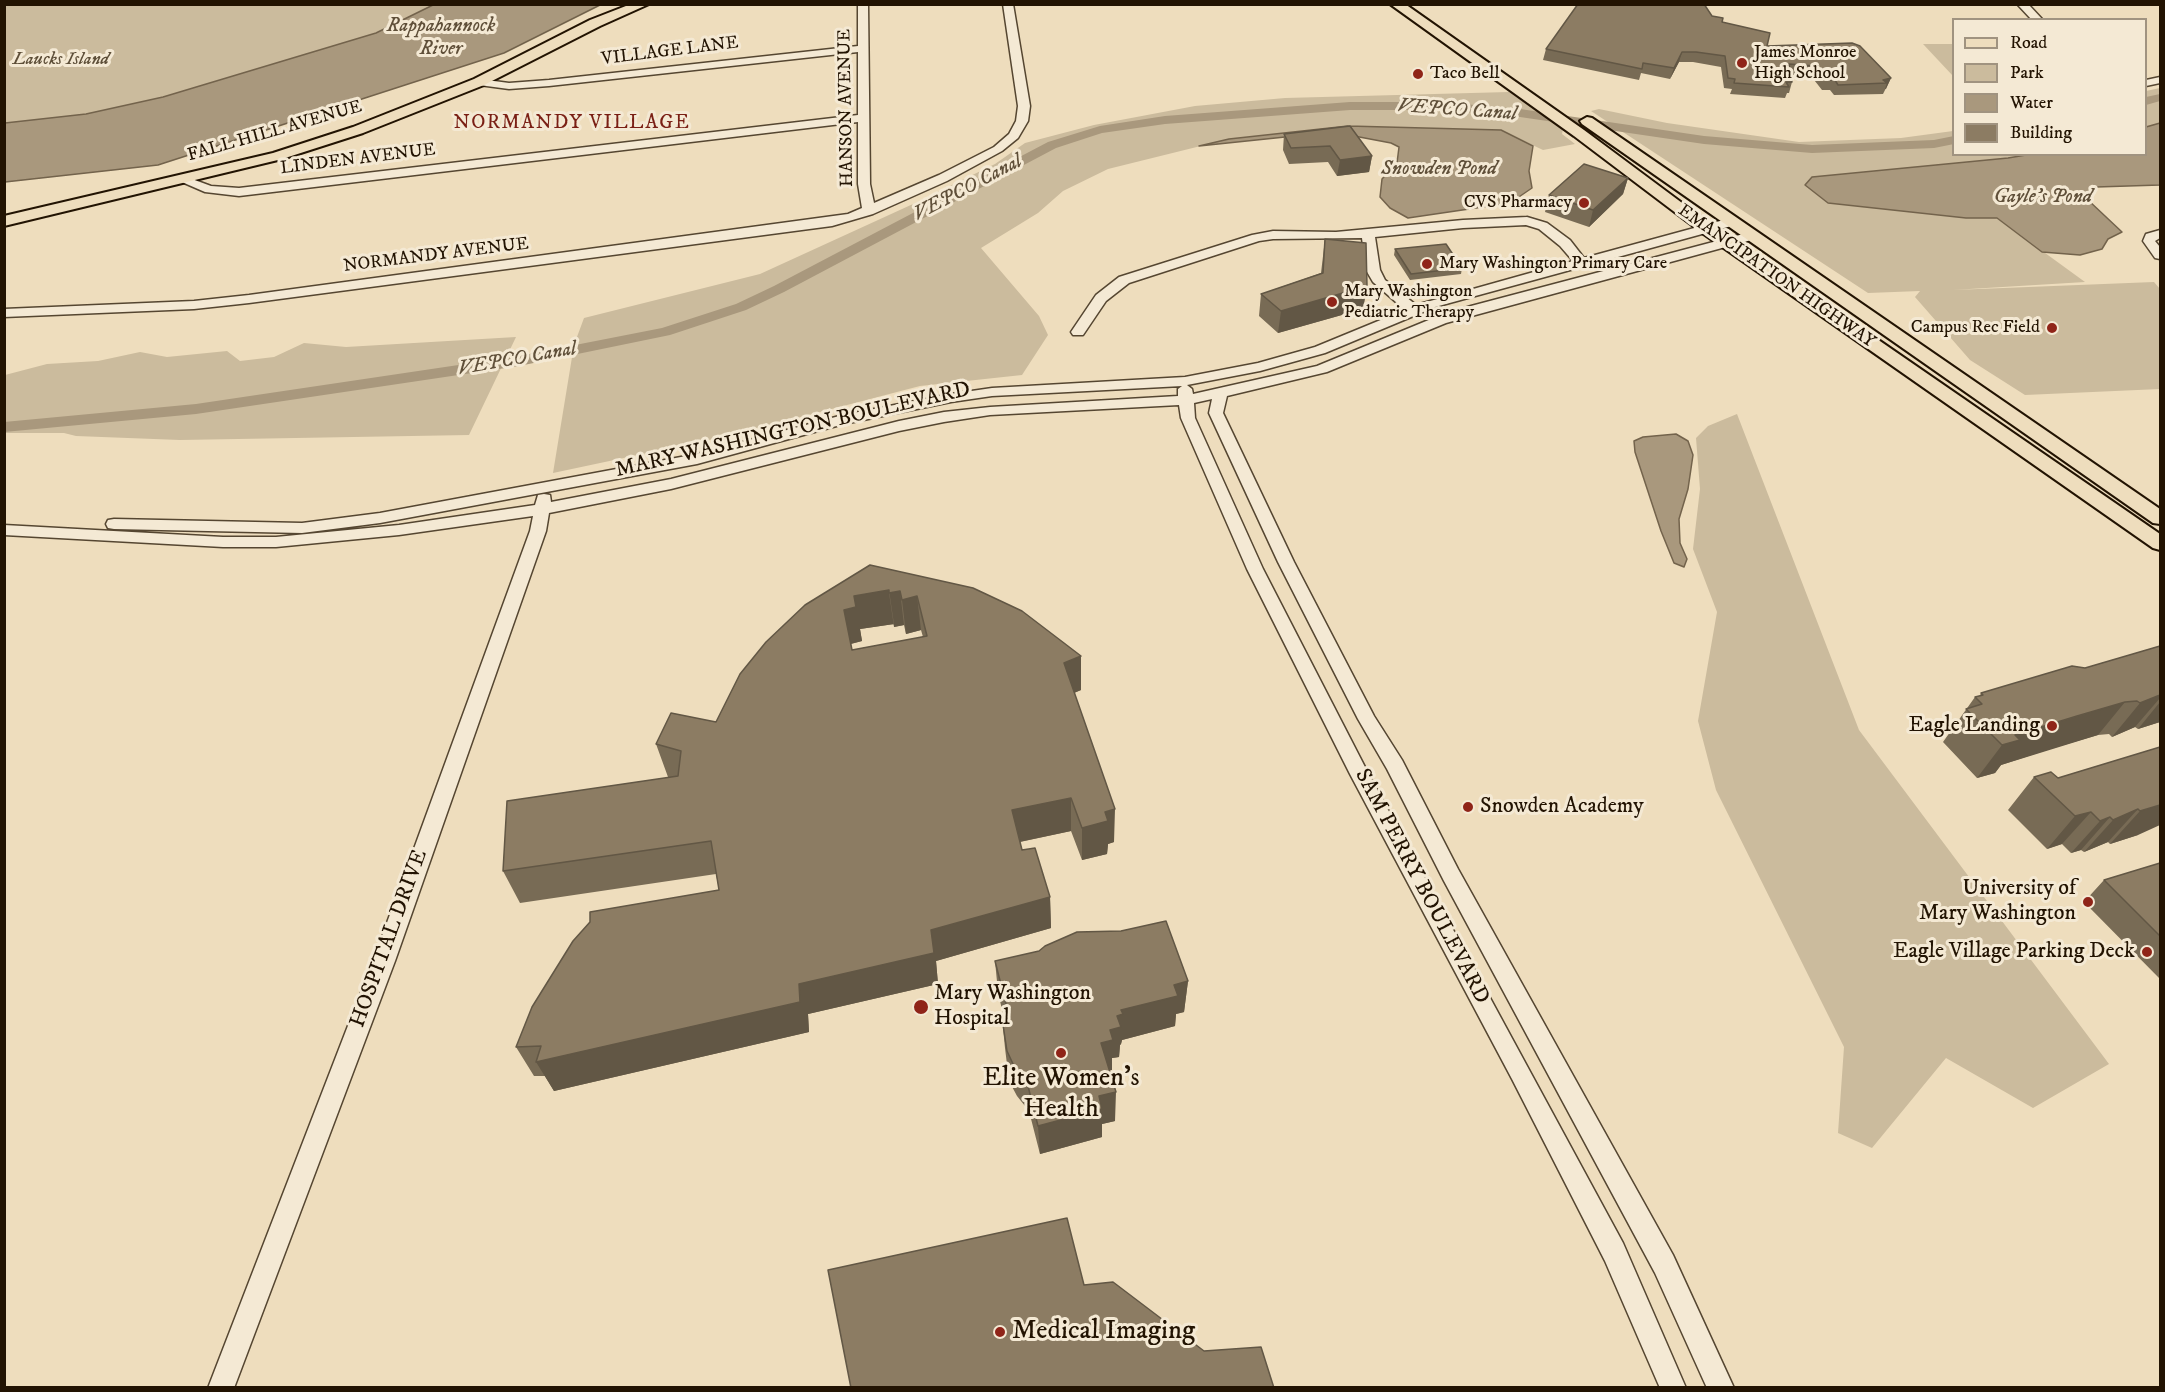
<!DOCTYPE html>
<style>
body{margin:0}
#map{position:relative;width:2165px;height:1392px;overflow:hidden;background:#eeddbd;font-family:"IM FELL DW Pica",serif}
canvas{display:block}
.frame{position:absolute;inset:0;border:6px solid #221302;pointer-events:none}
.legend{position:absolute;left:1952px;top:18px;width:195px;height:138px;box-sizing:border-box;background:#f4e9d4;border:2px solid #a09380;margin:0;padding:8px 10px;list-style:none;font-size:18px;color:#221302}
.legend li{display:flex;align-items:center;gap:12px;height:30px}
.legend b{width:30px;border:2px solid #a09380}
</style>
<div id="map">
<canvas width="2165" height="1392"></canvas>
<div class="frame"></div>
<ul class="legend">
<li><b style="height:8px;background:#eeddbd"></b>Road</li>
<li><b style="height:16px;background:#cbbb9d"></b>Park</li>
<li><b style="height:16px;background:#a9987d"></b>Water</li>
<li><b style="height:16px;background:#8c7c63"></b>Building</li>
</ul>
</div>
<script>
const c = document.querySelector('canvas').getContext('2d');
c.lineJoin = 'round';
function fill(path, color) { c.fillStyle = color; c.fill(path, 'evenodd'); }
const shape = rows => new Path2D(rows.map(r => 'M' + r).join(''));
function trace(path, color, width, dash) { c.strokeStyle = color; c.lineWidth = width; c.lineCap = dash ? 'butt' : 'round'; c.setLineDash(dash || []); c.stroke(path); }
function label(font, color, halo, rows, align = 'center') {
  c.font = font + ' "IM FELL DW Pica",serif'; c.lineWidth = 6; c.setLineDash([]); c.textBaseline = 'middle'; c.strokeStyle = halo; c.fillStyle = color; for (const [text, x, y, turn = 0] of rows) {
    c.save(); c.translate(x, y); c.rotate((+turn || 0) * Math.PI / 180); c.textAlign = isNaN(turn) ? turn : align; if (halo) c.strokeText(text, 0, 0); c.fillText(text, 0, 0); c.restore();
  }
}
const green = shape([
 [4,5,433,5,376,33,163,97,86,114,5,123],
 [1923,44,1953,44,1953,76],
 [2160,88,2160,123,2146,127,2146,91],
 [1509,92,1563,129,1562,134,1575,144,1543,150,1501,130,1348,126,1229,139,1108,169,1063,191,1038,213,981,248,1039,316,1048,335,1022,375,920,386,732,435,553,473,574,345,584,318,760,274,913,204,995,164,1025,143,1094,125,1195,106,1285,98],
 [1599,109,1667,123,1799,142,1901,138,1953,131,1954,154,2026,155,1828,203,1966,218,1997,218,2085,282,1953,290,2154,282,2160,289,2160,389,2025,395,1970,360,1915,297,1920,291,1868,293,1591,111],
 [516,337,469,435,180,440,76,436,64,433,5,433,5,375,47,364,98,361,140,352,167,357,227,351,240,361,274,357,304,343,346,347],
 [1737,414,1859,730,2109,1064,2033,1108,1946,1058,1872,1148,1838,1133,1844,1047,1716,790,1698,721,1717,612,1693,549,1700,489,1696,438,1708,426]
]);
const water = shape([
 [433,5,600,5,504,53,158,165,5,182,5,123,86,114,163,97,376,33,433,5],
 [2160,123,2160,185,2096,187,2088,193,2088,200,2122,232,2108,239,2102,249,2080,255,2042,252,1997,218,1966,218,1828,203,1805,185,1812,177,2008,158,2026,155,2146,154,2146,127,2160,123],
 [1348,126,1501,130,1533,146,1529,171,1532,188,1510,203,1408,218,1390,208,1380,197,1382,179,1397,163,1399,147,1391,143,1333,132,1199,146,1229,139,1348,126],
 [1676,434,1688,441,1693,455,1688,489,1679,519,1680,543,1687,559,1684,567,1674,563,1661,531,1635,452,1634,441,1643,437,1676,434]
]);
const canal = shape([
 [2160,94,2160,101,2146,105,2146,97,2160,94],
 [1350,102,1441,102,1520,109,1704,136,1812,145,1934,140,1954,136,1954,144,1934,148,1812,153,1704,144,1520,117,1441,110,1350,110,1165,124,1102,133,1056,148,784,292,746,310,670,335,519,366,196,414,4,432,4,422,196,404,519,356,662,328,736,304,774,286,1048,142,1100,126,1165,116,1350,102]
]);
const minor = shape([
 [858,4,868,4,870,184,874,203,939,175,994,147,1009,134,1016,121,1018,106,1003,4,1013,4,1030,106,1028,121,1018,138,1002,151,947,181,873,214,832,226,249,303,194,309,4,317,4,309,194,301,249,295,848,214,862,208,858,184,858,122,239,196,205,192,175,179,181,175,211,186,239,188,858,115,858,52,549,86,509,89,479,85,474,82,479,79,509,83,549,80,858,46,858,4],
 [2017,4,2028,4,2043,20,2032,20,2017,4],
 [2160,77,2160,83,2146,86,2146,80,2160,77],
 [1527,217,1547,223,1570,240,1584,258,1731,218,1737,222,1735,225,1435,307,1325,353,1260,371,1187,385,1192,389,1193,394,1317,366,1436,317,1471,306,1751,232,1757,236,1755,239,1446,323,1327,372,1227,396,1223,413,1294,562,1374,716,1402,760,1458,869,1673,1255,1734,1388,1707,1388,1655,1273,1444,881,1387,769,1358,719,1278,562,1209,413,1212,399,1194,403,1195,418,1263,569,1367,771,1623,1243,1686,1388,1660,1388,1605,1261,1512,1079,1350,774,1247,569,1181,418,1179,405,990,415,944,422,899,431,671,489,549,513,546,531,395,961,234,1388,208,1388,373,961,530,531,533,516,399,535,276,547,223,547,4,535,4,525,223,537,276,537,399,525,535,505,538,495,544,494,550,495,551,502,671,479,899,421,944,412,990,407,1178,396,1178,389,1182,386,992,396,951,402,844,424,697,464,380,523,302,533,114,529,108,528,106,524,108,520,114,519,302,523,380,513,697,454,843,415,951,394,992,388,1185,377,1258,363,1315,347,1405,310,1373,282,1366,270,1362,238,1273,239,1259,241,1129,283,1106,301,1083,335,1073,335,1071,332,1096,295,1119,277,1252,235,1273,231,1336,232,1463,220,1527,217],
 [1526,225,1539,229,1560,246,1573,261,1416,305,1385,280,1380,270,1375,237,1463,228,1526,225],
 [2160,230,2160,238,2155,241,2160,247,2160,259,2155,258,2143,241,2146,234,2160,230]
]);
const major = shape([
 [631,4,649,4,600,26,484,85,363,133,282,159,4,226,4,216,273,153,353,127,474,79,590,20,631,4],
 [1390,4,1405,4,1584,130,1713,226,2160,534,2160,550,2153,548,1701,232,1574,136,1390,4],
 [1587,117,1592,118,2160,509,2160,524,2153,523,1582,124,1580,121,1587,117]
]);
const wall = shape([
 [1712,16,1767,46,1891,78,1883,94,1834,95,1830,90,1822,90,1811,76,1791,75,1792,82,1789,93,1787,93,1785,98,1730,94,1732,89,1724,88,1721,67,1693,62,1679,62,1670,79,1641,73,1639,80,1543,60,1546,49],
 [1284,134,1372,156,1369,172,1337,176,1328,162,1289,164,1283,150],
 [1628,178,1623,194,1589,227,1545,212,1549,195],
 [1325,239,1367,286,1363,309,1278,333,1259,316,1261,294,1321,273],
 [1395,249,1462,268,1461,274,1410,280,1394,255],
 [870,565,1081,690,1074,693,1114,842,1108,844,1107,854,1082,860,1071,831,1020,842,1022,850,1050,897,1051,928,936,961,938,984,808,1014,809,1032,554,1091,545,1076,534,1076,516,1047,719,890,716,874,520,903,503,871,668,777,656,744,716,722],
 [894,624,894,627,904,625,906,634,921,630,923,637,852,650,851,644,862,641,860,629],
 [2160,646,2160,722,2138,729,2135,727,2112,737,2109,734,2098,735,2050,749,2001,765,1995,773,1977,778,1943,742,1975,697,1980,696,1981,693,2085,668],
 [2160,747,2138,835,2110,844,2108,842,2084,852,2081,850,2071,853,2062,844,2047,849,2008,810,2034,777,2058,778],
 [2160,863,2160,979,2084,902,2104,880],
 [995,961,1188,981,1184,1012,1176,1014,1175,1026,1122,1040,1121,1044,1120,1045,1119,1057,1112,1058,1112,1070,1110,1070,1115,1121,1102,1124,1102,1137,1040,1154,1029,1111,1017,1096,1009,1081,1005,1048,1002,1018,1003,1014,998,992]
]);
const shadedWall = shape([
 [1682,52,1679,62,1670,79,1674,68],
 [1891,78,1886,89,1885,89,1887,83,1883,80],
 [1372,156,1369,172,1337,176,1340,160],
 [1628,178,1623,194,1589,227,1593,210],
 [1367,286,1363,309,1278,333,1281,311],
 [889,590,894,624,860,629,862,641,850,644,844,610,854,596],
 [900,591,904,625,894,627,889,593],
 [917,596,921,630,906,634,902,600],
 [1081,656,1081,690,1064,697,1064,663],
 [2160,695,2160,698,2135,727,2112,737,2140,703],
 [2125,702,2098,735,2001,765,1995,773,1977,778,2002,745,2015,735],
 [2160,702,2160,722,2138,729],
 [1071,798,1071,831,1014,843,1012,810],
 [2160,805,2160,825,2138,835,2110,844,2140,811],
 [1115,809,1114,842,1108,844,1107,854,1082,860,1082,828,1105,812],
 [2138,809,2108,842,2084,852,2113,820],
 [2091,812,2062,844,2047,849,2075,816],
 [2110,817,2081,850,2071,853,2100,821],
 [1050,897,1051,928,936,961,938,984,808,1014,809,1032,554,1091,536,1062,799,984,931,930],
 [1188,981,1184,1012,1176,1014,1175,1026,1122,1040,1121,1044,1120,1045,1119,1057,1112,1058,1112,1070,1101,1072,1101,1043,1117,1016,1121,1010,1174,985],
 [1116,1092,1115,1121,1102,1124,1102,1137,1040,1154,1038,1126,1099,1096]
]);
const building = shape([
 [1578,4,1704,4,1712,16,1723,18,1722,22,1770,33,1767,46,1852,43,1860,46,1891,78,1883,80,1887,83,1838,85,1835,80,1826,80,1815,66,1789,64,1792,82,1786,82,1789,87,1734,83,1735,79,1728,78,1725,56,1696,52,1682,52,1674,68,1643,63,1642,69,1546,49,1578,4],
 [1350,126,1372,156,1340,160,1330,146,1291,148,1284,134,1350,126],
 [1584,164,1628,178,1593,210,1549,195,1584,164],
 [1325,239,1366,243,1367,286,1281,311,1261,294,1323,273,1325,239],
 [1446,244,1462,268,1411,274,1395,249,1446,244],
 [870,565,973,588,1022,611,1081,656,1064,663,1115,809,1105,812,1108,821,1082,828,1071,798,1012,810,1022,850,1035,848,1050,897,931,930,934,953,799,984,800,1002,536,1062,541,1046,516,1047,532,1007,573,941,590,922,590,912,719,890,711,841,503,871,507,801,678,776,681,751,656,744,671,713,716,722,740,674,766,642,805,605,870,565],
 [889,590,889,593,900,591,902,600,917,596,927,636,852,650,844,610,856,607,854,596,889,590],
 [2160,646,2160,695,2140,703,2137,701,2125,702,2077,716,2015,735,2020,740,2002,745,1966,709,1982,704,1975,697,1983,695,1981,693,2072,666,2085,668,2160,646],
 [2160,747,2160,805,2140,811,2138,809,2113,820,2110,817,2100,821,2091,812,2075,816,2034,777,2051,772,2058,778,2160,747],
 [2160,863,2160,936,2104,880,2160,863],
 [1166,921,1188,981,1174,985,1178,996,1121,1010,1123,1014,1117,1016,1121,1027,1110,1030,1113,1040,1101,1043,1116,1092,1099,1096,1102,1109,1038,1126,1027,1082,1014,1066,1007,1051,1002,1018,1006,1004,995,961,1039,951,1045,946,1077,932,1121,931,1166,921],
 [1067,1218,1084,1285,1113,1282,1204,1351,1261,1347,1274,1388,851,1388,828,1270,1067,1218]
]);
const markers = [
 [1742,63,6,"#8f2418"],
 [1418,74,6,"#8f2418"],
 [1584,203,6,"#8f2418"],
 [1427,264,6,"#8f2418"],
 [1332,302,6,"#8f2418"],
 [2052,328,6,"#8f2418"],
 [2052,726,6,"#8f2418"],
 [1468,807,6,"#8f2418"],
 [2088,902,6,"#8f2418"],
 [2147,952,6,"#8f2418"],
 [921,1007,8,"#8f2418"],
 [1061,1053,6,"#8f2418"],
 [1000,1332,6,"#8f2418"]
];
const farStreetnames = [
 ["VILLAGE LANE",670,52,-7],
 ["HANSON AVENUE",847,108,-91],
 ["FALL HILL AVENUE",275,132,-16],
 ["LINDEN AVENUE",358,160,-7],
 ["NORMANDY AVENUE",436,256,-7],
 ["EMANCIPATION HIGHWAY",1776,277,35]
];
const farPoinames = [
 ["James Monroe",1754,53],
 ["High School",1754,74],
 ["Taco Bell",1430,74],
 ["CVS Pharmacy",1572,203,"right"],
 ["Mary Washington Primary Care",1439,264],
 ["Mary Washington",1344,292],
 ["Pediatric Therapy",1344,313],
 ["Campus Rec Field",2040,328,"right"]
];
const farParknames = [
 ["Laucks Island",61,60]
];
const farWaternames = [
 ["Rappahannock",441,27],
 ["River",441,50],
 ["VEPCO Canal",1457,111,4],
 ["Snowden Pond",1439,170],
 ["VEPCO Canal",968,189,-28],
 ["Gayle's Pond",2043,198],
 ["VEPCO Canal",517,360,-10]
];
const farNeighbourhoodnames = [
 ["NORMANDY VILLAGE",572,124]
];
const streetNames = [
 ["MARY WASHINGTON BOULEVARD",793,431,-13],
 ["SAM PERRY BOULEVARD",1421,887,62],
 ["HOSPITAL DRIVE",390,939,-70]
];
const poiNames = [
 ["Eagle Landing",2040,726],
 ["Snowden Academy",1480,807,"left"],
 ["University of",2076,889],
 ["Mary Washington",2076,914],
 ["Eagle Village Parking Deck",2135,952],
 ["Mary Washington",934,994,"left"],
 ["Hospital",934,1019,"left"]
];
const nearPoinames = [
 ["Elite Women's",1061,1079],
 ["Health",1061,1110],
 ["Medical Imaging",1012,1332,"left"]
];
fill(green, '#cbbb9d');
fill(water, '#a9987d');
trace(water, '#73634c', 1.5);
fill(canal, '#a9987d');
trace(minor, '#554631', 3);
trace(major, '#221302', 4);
fill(minor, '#f4e9d4');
fill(major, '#eeddbd');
fill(wall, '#786b55');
fill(shadedWall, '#625745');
fill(building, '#8c7c63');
trace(building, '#625745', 1.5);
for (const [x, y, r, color] of markers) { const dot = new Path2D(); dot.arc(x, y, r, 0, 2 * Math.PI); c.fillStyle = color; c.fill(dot); trace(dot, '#f4e9d4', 2); }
label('18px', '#221302', '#f4e9d4', farStreetnames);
label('18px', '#221302', '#f4e9d4', farPoinames, 'left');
label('italic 18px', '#5d4e38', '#f4e9d4', farParknames);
label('italic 20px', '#5f4f39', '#f4e9d4', farWaternames);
c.letterSpacing = '1.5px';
label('20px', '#7a1f14', '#f4e9d4', farNeighbourhoodnames);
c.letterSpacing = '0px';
label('22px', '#221302', '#f4e9d4', streetNames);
label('22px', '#221302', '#f4e9d4', poiNames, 'right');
label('27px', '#221302', '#f4e9d4', nearPoinames);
</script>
